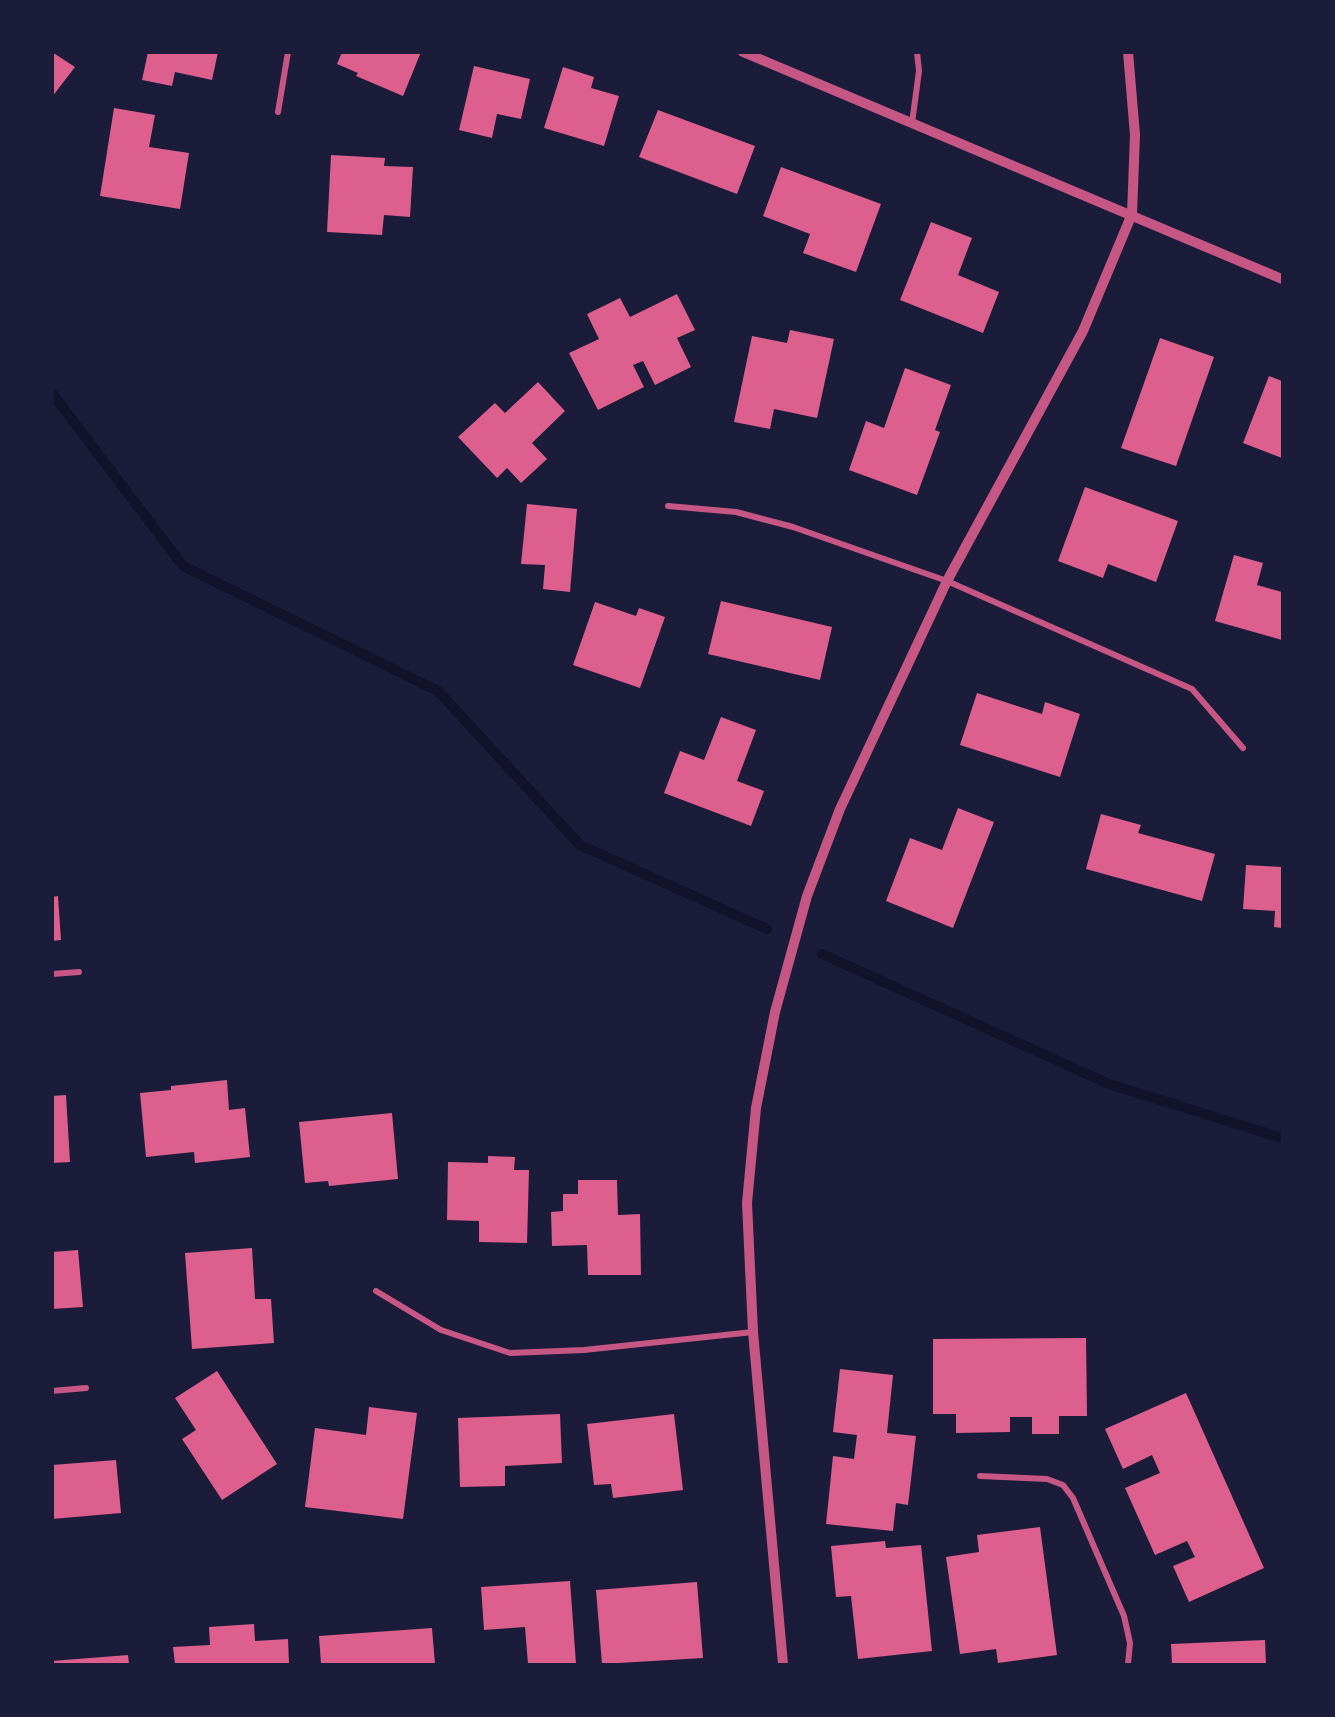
<!DOCTYPE html>
<style>
body{margin:0}
#map{position:relative;width:1335px;height:1717px;overflow:hidden;background:#1b1b3a;font-family:Overpass,sans-serif}
canvas{display:block}
.frame{position:absolute;inset:0;border:54px solid #1b1b3a;pointer-events:none}
</style>
<div id="map">
<canvas width="1335" height="1717"></canvas>
<div class="frame"></div>
</div>
<script>
const c = document.querySelector('canvas').getContext('2d');
c.lineJoin = 'round';
const shape = rows => new Path2D(rows.map(r => 'M' + r).join(''));
function trace(path, color, width, dash) { c.strokeStyle = color; c.lineWidth = width; c.lineCap = dash ? 'butt' : 'round'; c.setLineDash(dash || []); c.stroke(path); }
function fill(path, color) { c.fillStyle = color; c.fill(path, 'evenodd'); }
const stream = shape([
 [52,393,183,566,438,691,580,845,767,929],
 [822,954,1109,1084,1282,1138]
]);
const building = shape([
 [52,52,75,67,52,97],
 [148,52,218,52,212,80,175,72,172,86,142,80],
 [342,52,421,52,403,96,356,76,358,73,337,64],
 [474,66,530,79,521,119,497,114,492,138,459,130],
 [563,67,594,77,591,88,619,96,604,146,544,128],
 [114,108,155,115,149,147,189,153,180,209,100,196],
 [658,110,755,146,737,194,639,157],
 [331,155,385,158,384,166,413,167,410,217,384,215,382,235,327,232],
 [781,167,881,204,856,272,803,253,810,234,763,216],
 [931,222,972,238,958,275,999,292,983,333,900,300],
 [677,294,695,330,677,338,691,367,655,385,643,361,633,365,644,387,598,410,569,353,599,339,587,314,620,298,630,317],
 [790,330,834,339,817,418,774,409,770,429,734,422,752,336,787,343],
 [1160,338,1214,357,1176,466,1121,448],
 [905,368,951,385,935,430,940,432,917,495,849,470,866,421,884,428],
 [1269,376,1282,381,1282,458,1243,443],
 [538,382,565,411,532,443,547,459,521,483,507,468,497,478,458,437,495,403,505,413],
 [1085,487,1178,521,1156,582,1108,564,1103,578,1058,561],
 [527,504,577,509,570,592,543,589,545,565,521,564],
 [1234,555,1263,563,1257,585,1282,592,1282,640,1215,621],
 [721,601,832,627,820,680,708,654],
 [595,602,636,616,639,608,665,617,640,688,573,665],
 [977,693,1042,714,1045,702,1080,714,1060,777,960,745],
 [721,717,756,730,737,781,764,791,751,826,664,793,680,751,704,760],
 [958,808,994,822,953,928,886,901,910,838,942,850],
 [1101,814,1141,825,1138,833,1215,854,1202,901,1086,869],
 [1246,865,1282,867,1282,928,1274,927,1275,911,1243,909],
 [58,896,61,940,52,941,52,897],
 [227,1080,229,1110,245,1108,250,1157,195,1163,194,1152,146,1157,140,1093,171,1090,171,1086],
 [66,1095,70,1162,52,1163,52,1096],
 [392,1113,398,1179,329,1186,328,1181,305,1183,299,1122],
 [488,1156,515,1157,514,1170,529,1170,527,1243,479,1242,479,1221,447,1220,448,1162,488,1163],
 [578,1180,617,1180,618,1215,640,1214,641,1275,588,1275,587,1245,552,1246,551,1212,563,1211,563,1194,578,1194],
 [252,1248,255,1299,271,1299,274,1343,192,1349,185,1253],
 [78,1250,83,1307,52,1309,52,1252],
 [1086,1338,1087,1416,1059,1416,1059,1434,1032,1434,1032,1417,1010,1417,1010,1432,956,1433,956,1414,933,1414,933,1339],
 [840,1369,893,1375,887,1433,916,1436,908,1505,896,1503,893,1531,826,1524,833,1456,854,1459,857,1435,833,1432],
 [217,1371,277,1464,222,1500,182,1439,196,1430,175,1398],
 [1186,1393,1264,1568,1189,1602,1173,1566,1195,1557,1187,1541,1155,1555,1125,1488,1160,1473,1152,1455,1123,1469,1105,1429],
 [369,1407,417,1413,403,1519,305,1507,315,1428,366,1435],
 [560,1414,562,1463,505,1466,505,1486,460,1487,458,1418],
 [674,1414,683,1490,613,1498,611,1484,594,1485,587,1424],
 [116,1460,121,1513,52,1519,52,1465],
 [1040,1527,1057,1655,998,1663,996,1649,960,1654,946,1557,979,1552,977,1535],
 [885,1541,886,1548,921,1545,932,1651,858,1659,851,1596,836,1597,831,1546],
 [570,1581,576,1664,528,1664,525,1627,484,1630,481,1587],
 [697,1582,703,1658,602,1664,596,1590],
 [254,1624,255,1641,288,1639,289,1664,175,1664,173,1647,210,1645,209,1627],
 [432,1628,435,1664,321,1664,319,1636],
 [1265,1640,1266,1664,1172,1664,1171,1644],
 [128,1655,129,1664,52,1664,52,1661]
]);
const minor = shape([
 [278,112,288,52],
 [912,123,919,71,917,52],
 [668,506,736,512,793,527,947,581,1192,689,1243,748],
 [52,974,79,972],
 [376,1291,441,1330,510,1353,584,1350,753,1332],
 [52,1391,86,1388],
 [980,1476,1047,1479,1063,1485,1073,1498,1124,1616,1130,1643,1128,1664]
]);
const tertiary = shape([
 [743,52,1282,279],
 [783,1664,753,1332,747,1203,756,1108,775,1012,807,896,840,809,947,581,1083,331,1132,214,1135,135,1128,52]
]);
trace(stream, '#12122b', 10);
fill(building, '#dd5f8e');
trace(minor, '#c65784', 6);
trace(tertiary, '#c65784', 10);
</script>
